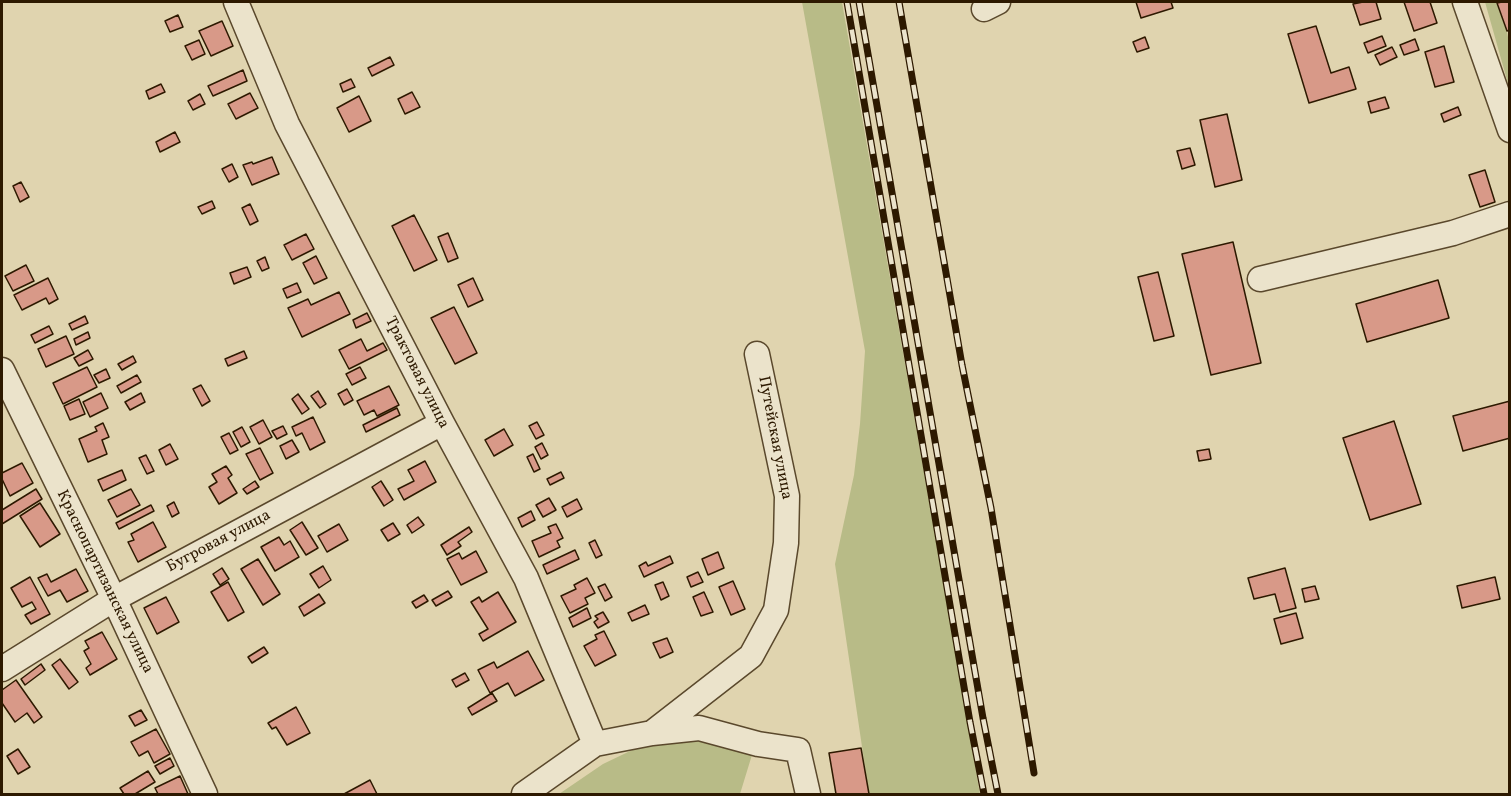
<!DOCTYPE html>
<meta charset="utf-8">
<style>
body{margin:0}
#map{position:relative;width:1511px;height:796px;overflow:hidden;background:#e0d4af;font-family:Vollkorn,serif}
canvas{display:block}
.frame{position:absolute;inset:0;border:3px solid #2d1900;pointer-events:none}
</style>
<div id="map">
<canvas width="1511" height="796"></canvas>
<div class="frame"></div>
</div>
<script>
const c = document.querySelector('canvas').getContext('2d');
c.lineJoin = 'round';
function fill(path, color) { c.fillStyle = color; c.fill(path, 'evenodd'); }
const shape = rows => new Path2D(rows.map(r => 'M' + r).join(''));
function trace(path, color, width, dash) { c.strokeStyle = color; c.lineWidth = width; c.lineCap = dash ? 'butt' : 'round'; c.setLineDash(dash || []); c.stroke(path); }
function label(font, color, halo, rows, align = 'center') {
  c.font = font + ' Vollkorn,serif'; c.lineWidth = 5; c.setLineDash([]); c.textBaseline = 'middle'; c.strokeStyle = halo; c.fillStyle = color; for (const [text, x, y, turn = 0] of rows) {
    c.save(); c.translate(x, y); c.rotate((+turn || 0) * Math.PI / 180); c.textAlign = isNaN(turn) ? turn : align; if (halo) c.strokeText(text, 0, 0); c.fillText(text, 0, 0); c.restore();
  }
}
const green = shape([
 [802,2,842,2,980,794,869,794,835,564,854,475,860,424,865,351],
 [1485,2,1496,2,1507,32,1509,42,1509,87],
 [696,735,755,745,740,794,559,794,603,764,649,742]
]);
const building = shape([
 [1136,2,1171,2,1173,8,1141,18,1136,2],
 [1363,2,1376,2,1381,19,1360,25,1353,4,1363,2],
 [1404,2,1430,2,1437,23,1414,31,1404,2],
 [1502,2,1510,2,1510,30,1507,31,1497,3,1502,2],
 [178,15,183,27,170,32,165,21,178,15],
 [222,21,233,46,211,56,199,31,222,21],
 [1316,26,1331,73,1349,67,1356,89,1309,103,1288,34,1316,26],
 [1382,36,1386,46,1368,53,1364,43,1382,36],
 [1145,37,1149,48,1137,52,1133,42,1145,37],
 [1415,39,1419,50,1404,55,1400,45,1415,39],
 [199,40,205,54,192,60,185,46,199,40],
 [1444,46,1454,82,1435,87,1425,52,1444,46],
 [1392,47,1397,57,1380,65,1375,55,1392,47],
 [390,57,394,65,372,76,368,68,390,57],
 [243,70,247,81,213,96,208,86,243,70],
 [351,79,355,87,343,92,340,84,351,79],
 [161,84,165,92,149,99,146,91,161,84],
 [412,92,420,107,405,114,398,99,412,92],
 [250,93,258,108,236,119,228,104,250,93],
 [200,94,205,104,193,110,188,101,200,94],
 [359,96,371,121,349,132,337,108,359,96],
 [1385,97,1389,108,1371,113,1368,102,1385,97],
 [1458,107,1461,115,1444,122,1441,114,1458,107],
 [1227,114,1242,180,1215,187,1200,120,1227,114],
 [175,132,180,142,160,152,156,142,175,132],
 [1190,148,1195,165,1182,169,1177,151,1190,148],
 [272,157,279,174,252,185,243,165,252,162,253,164,272,157],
 [232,164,238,177,229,182,222,169,232,164],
 [1485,170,1495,202,1480,207,1469,175,1485,170],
 [21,182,29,197,20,202,13,186,21,182],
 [212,201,215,208,202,214,198,207,212,201],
 [250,204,258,221,250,225,242,208,250,204],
 [414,215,437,260,414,271,392,226,414,215],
 [448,233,458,258,448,262,438,237,448,233],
 [306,234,314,249,292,260,284,245,306,234],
 [1233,242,1261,363,1211,375,1182,254,1233,242],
 [316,256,327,278,314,284,303,263,316,256],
 [265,257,269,268,262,271,257,261,265,257],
 [26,265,34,281,13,291,5,276,26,265],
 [247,267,251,277,234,284,230,273,247,267],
 [1158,272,1174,336,1154,341,1138,277,1158,272],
 [48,278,58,299,49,304,46,298,22,310,14,295,48,278],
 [473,278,483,300,468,307,458,285,473,278],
 [1438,280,1449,318,1367,342,1356,304,1438,280],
 [297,283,301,292,287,298,283,289,297,283],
 [339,292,350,314,302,337,288,308,308,299,311,305,339,292],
 [454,307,477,353,455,364,431,318,454,307],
 [367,313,371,321,356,328,353,320,367,313],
 [85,316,88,323,72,330,69,324,85,316],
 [49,326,53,334,35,343,31,335,49,326],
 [88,332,90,338,76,345,74,339,88,332],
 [66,336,74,354,46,367,38,349,66,336],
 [361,339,367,351,383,343,387,350,349,369,339,350,361,339],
 [88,350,93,359,79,366,74,358,88,350],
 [244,351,247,358,228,366,225,359,244,351],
 [133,356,136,362,122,370,118,364,133,356],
 [87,367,97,387,63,404,53,383,87,367],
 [360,367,366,378,352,385,346,374,360,367],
 [106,369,110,378,99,383,94,375,106,369],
 [137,375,141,382,121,393,117,386,137,375],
 [201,385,210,401,202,406,193,389,201,385],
 [389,386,399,405,377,416,374,410,364,415,357,401,389,386],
 [347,389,353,400,344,405,338,394,347,389],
 [318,391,326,404,320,408,311,396,318,391],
 [101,393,108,408,90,417,83,402,101,393],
 [141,393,145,402,130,410,125,402,141,393],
 [298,394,309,409,302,414,292,399,298,394],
 [79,399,85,414,70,420,64,406,79,399],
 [1510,401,1510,438,1463,451,1453,416,1510,401],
 [397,408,400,415,366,432,363,425,397,408],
 [313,417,325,442,310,450,302,433,296,436,292,427,313,417],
 [263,420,272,437,259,444,250,427,263,420],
 [1394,421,1421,504,1370,520,1343,438,1394,421],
 [537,422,544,435,536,439,529,426,537,422],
 [103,423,109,437,102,440,107,454,88,462,79,439,97,431,95,427,103,423],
 [283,426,287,434,277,439,272,431,283,426],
 [242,427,250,442,241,447,233,432,242,427],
 [504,429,513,445,494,456,485,440,504,429],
 [229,433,238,450,230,454,221,437,229,433],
 [292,440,299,452,286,459,280,446,292,440],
 [542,443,548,455,541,459,535,447,542,443],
 [170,444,178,459,166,465,159,450,170,444],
 [260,448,273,473,260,480,246,454,260,448],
 [1209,449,1211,459,1199,461,1197,451,1209,449],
 [533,454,540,469,534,472,527,457,533,454],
 [146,455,154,471,147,474,139,458,146,455],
 [425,461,436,482,404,500,398,489,414,481,408,470,425,461],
 [22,463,33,483,10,496,2,479,2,473,22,463],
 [226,466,232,475,228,478,237,493,219,504,209,487,217,482,212,474,226,466],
 [122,470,126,480,103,491,98,480,122,470],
 [561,472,564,478,550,485,547,479,561,472],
 [255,481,259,487,247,494,243,489,255,481],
 [381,481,393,500,384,506,372,487,381,481],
 [36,489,42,499,2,524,2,510,36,489],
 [131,489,140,505,117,517,108,500,131,489],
 [549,498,556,510,543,517,536,505,549,498],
 [577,499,582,509,567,517,562,507,577,499],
 [174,502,179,513,172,517,167,506,174,502],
 [40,503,60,534,40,547,20,516,40,503],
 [151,505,154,511,119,529,116,523,151,505],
 [531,511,535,520,522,527,518,518,531,511],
 [418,517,424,525,412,533,407,525,418,517],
 [153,522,166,547,138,562,128,542,134,540,131,534,153,522],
 [302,522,318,548,306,555,290,530,302,522],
 [393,523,400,534,388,541,381,530,393,523],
 [339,524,348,540,327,552,318,536,339,524],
 [556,524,563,538,557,541,560,547,539,557,532,541,551,533,548,527,556,524],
 [469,527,472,532,458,542,461,546,447,555,441,545,469,527],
 [279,537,284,545,290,541,299,557,275,571,261,547,279,537],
 [595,540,602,555,596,558,589,543,595,540],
 [575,550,579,559,547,574,543,565,575,550],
 [476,551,487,572,461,585,447,559,459,553,462,559,476,551],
 [718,552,724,568,708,575,702,559,718,552],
 [670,556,673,563,644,577,639,566,646,562,648,566,670,556],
 [258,559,280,594,263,605,241,569,258,559],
 [323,566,331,580,319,588,310,574,323,566],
 [222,568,229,579,220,585,213,574,222,568],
 [1285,568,1296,608,1280,612,1275,594,1254,599,1248,578,1285,568],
 [76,569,88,591,67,602,60,590,48,596,38,578,47,574,51,582,76,569],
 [698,572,703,582,691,587,687,577,698,572],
 [30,577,50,614,31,624,25,615,36,609,32,602,22,607,11,588,30,577],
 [1495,577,1500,599,1462,608,1457,586,1495,577],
 [587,578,595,593,585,598,588,604,570,613,561,596,576,589,574,585,587,578],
 [733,581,745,609,731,615,719,587,733,581],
 [228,582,244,612,228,621,211,592,228,582],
 [663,582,669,596,661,600,655,585,663,582],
 [605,584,612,597,605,601,598,587,605,584],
 [1315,586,1319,599,1305,602,1302,589,1315,586],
 [448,591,452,597,436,606,432,600,448,591],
 [498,592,516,622,483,641,479,634,488,629,471,602,479,597,482,602,498,592],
 [704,592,713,612,701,616,693,597,704,592],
 [319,594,325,603,304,616,299,607,319,594],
 [424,595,428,601,416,608,412,602,424,595],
 [166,597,179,622,157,634,144,608,166,597],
 [645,605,649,614,632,621,628,613,645,605],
 [587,608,591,618,573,627,569,618,587,608],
 [603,612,609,622,598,628,594,622,598,619,595,616,603,612],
 [1296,613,1303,638,1281,644,1274,619,1296,613],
 [604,631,616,655,595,666,584,646,597,639,595,635,604,631],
 [102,632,117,659,90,675,86,668,91,664,84,651,89,648,85,641,102,632],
 [667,638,673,652,660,658,653,643,667,638],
 [264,647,268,653,252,663,248,657,264,647],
 [528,651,544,680,515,696,508,683,490,693,478,670,494,662,497,668,528,651],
 [60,659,78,682,69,689,52,665,60,659],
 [41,664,45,670,25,685,21,679,41,664],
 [465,673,469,680,456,687,452,680,465,673],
 [16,680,42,717,34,723,27,713,15,722,2,703,2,690,16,680],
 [492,693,497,701,472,715,468,708,492,693],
 [296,707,310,733,287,745,276,727,272,729,268,723,296,707],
 [141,710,147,720,135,726,129,716,141,710],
 [156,729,170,754,154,763,148,751,139,756,131,742,156,729],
 [861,748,869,794,836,794,829,753,861,748],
 [18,749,30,767,18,774,7,756,18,749],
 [170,758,174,766,160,774,155,766,170,758],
 [148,771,155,782,135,794,124,794,120,788,148,771],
 [180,776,188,794,158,794,155,788,180,776],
 [370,780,377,794,344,794,370,780]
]);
const minor = shape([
 [236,2,287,124,442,423,526,578,595,744],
 [1465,2,1510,130],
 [984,9,998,2],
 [1260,279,1453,233,1510,214],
 [2,370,114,599,205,794],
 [2,669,114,599,442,423],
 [652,733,699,728,758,744,798,750,808,794],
 [524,794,595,744,652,733,751,656,776,610,786,543,787,496,757,354]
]);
const rail = shape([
 [847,2,970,722,984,794],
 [859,2,983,718,998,794],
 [899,2,962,365,991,508,1034,773]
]);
const streetNames = [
 ["Трактовая улица",416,373,63],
 ["Путейская улица",774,438,79],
 ["Бугровая улица",219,542,-28],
 ["Краснопартизанская улица",104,582,64]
];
fill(green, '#b8bb87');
fill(building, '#d89988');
trace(building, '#2d1900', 1.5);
trace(minor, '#5a482c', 27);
trace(minor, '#ebe3cb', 24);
trace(rail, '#2d1900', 7);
trace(rail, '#ebe3cb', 4.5, [14]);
label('16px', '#2d1900', '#ebe3cb', streetNames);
</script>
